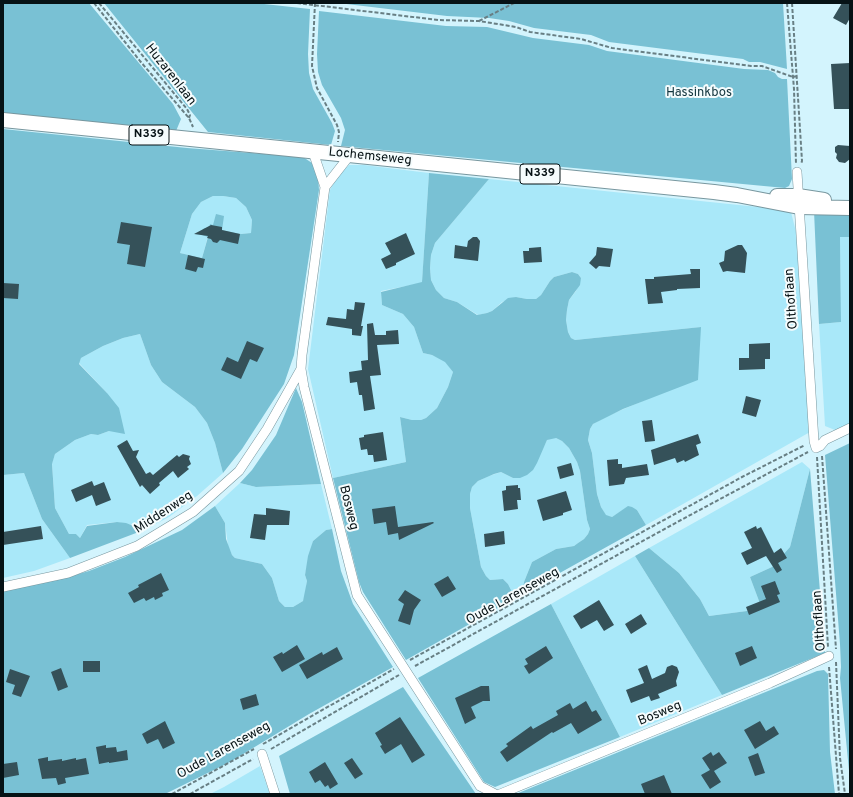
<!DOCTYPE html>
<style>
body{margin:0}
#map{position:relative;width:853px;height:797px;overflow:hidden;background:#d3f4fd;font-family:Overpass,sans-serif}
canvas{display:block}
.frame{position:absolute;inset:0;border:4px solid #061215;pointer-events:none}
</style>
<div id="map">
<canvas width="853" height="797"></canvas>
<div class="frame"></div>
</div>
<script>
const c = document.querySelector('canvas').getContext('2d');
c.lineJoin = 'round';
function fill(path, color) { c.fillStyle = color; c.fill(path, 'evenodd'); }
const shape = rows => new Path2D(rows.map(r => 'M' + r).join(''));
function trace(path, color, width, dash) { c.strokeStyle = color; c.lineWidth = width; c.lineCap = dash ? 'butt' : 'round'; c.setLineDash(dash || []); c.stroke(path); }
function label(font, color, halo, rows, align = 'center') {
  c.font = font + ' Overpass,sans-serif'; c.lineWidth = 4; c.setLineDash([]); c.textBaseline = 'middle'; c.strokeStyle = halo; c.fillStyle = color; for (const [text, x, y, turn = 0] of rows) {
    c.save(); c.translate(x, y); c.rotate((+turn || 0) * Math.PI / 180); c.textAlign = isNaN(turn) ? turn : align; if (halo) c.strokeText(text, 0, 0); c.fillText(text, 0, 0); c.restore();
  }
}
const green = shape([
 [349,165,364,165,429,173,422,283,381,291,382,305,403,314,414,327,423,353,432,355,445,361,453,372,448,387,437,408,426,418,421,420,412,420,400,417,406,462,333,478,308,369,330,190,337,177],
 [489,179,787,210,791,212,797,236,810,432,646,525,637,510,628,507,612,517,606,516,601,507,597,494,592,453,588,440,590,429,593,424,605,417,652,397,701,327,575,340,571,338,568,332,566,320,567,310,569,300,576,291,581,278,578,274,572,272,554,277,550,281,541,295,536,299,527,299,516,297,502,302,492,311,487,313,478,315,457,302,444,298,436,290,431,280,430,268,431,255,435,243],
 [213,196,223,196,236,198,246,207,252,220,251,233,241,234,222,230,213,225,208,236,202,258,180,253,192,214,201,202],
 [840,237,850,237,850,424,835,430,825,426,819,324,841,322],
 [140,334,151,365,162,382,195,407,207,423,215,443,223,473,197,496,169,517,144,530,136,526,117,522,87,525,80,538,76,534,69,534,55,508,52,463,55,454,75,440,91,434,98,435,109,431,107,393,79,363,81,358,103,346,123,338],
 [551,438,556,438,562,441,569,448,577,462,580,471,587,520,590,529,588,534,584,539,578,543,574,546,556,549,532,562,524,582,522,594,512,600,511,590,508,584,503,579,490,580,486,576,481,567,470,508,470,494,472,487,478,481,489,476,501,472,513,478,544,446,547,440],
 [802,462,810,469,790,547,772,567,750,577,762,609,709,616,700,599,679,573,649,548],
 [24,473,42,519,70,558,34,571,3,578,3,475],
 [240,483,256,487,321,484,332,529,326,530,313,541,305,575,307,581,305,596,303,601,293,607,285,607,279,601,272,578,262,564,235,558,232,555,228,546,225,523,215,506],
 [635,556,722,695,620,737,551,604],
 [260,766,270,794,210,794,224,787]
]);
const forest = shape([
 [3,3,89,3,173,104,181,119,176,131,3,114],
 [104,3,255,3,310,9,308,54,309,73,313,89,332,123,335,131,331,145,208,132],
 [338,3,783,3,787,69,760,62,749,62,743,59,609,42,591,35,534,28,509,21,489,18,447,16],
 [319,11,446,26,487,27,533,38,589,45,607,51,744,69,768,70,775,73,778,77,782,79,787,79,792,179,789,186,785,188,341,146,345,130,341,118,322,85,318,72,317,54],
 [3,129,187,148,303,157,312,163,318,175,319,190,294,355,284,384,242,449,223,473,215,443,207,423,195,407,162,382,151,365,140,334,123,338,103,346,81,358,79,364,107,393,119,408,125,434,109,431,98,435,91,434,75,440,55,454,52,464,55,508,69,534,76,534,80,538,87,526,117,522,126,523,144,530,70,558,42,519,24,473,3,475],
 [213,196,223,196,236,198,246,207,252,220,251,233,241,234,222,230,224,216,216,214,213,225,210,224,209,229,205,228,203,229,201,233,202,235,208,237,202,258,180,253,192,214,201,202],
 [429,173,489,179,435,243,431,255,430,268,431,280,436,290,444,298,457,302,477,315,487,313,492,311,508,298,516,297,527,299,536,299,541,295,550,281,554,277,572,272,578,274,581,278,580,285,569,300,567,310,566,320,568,332,571,338,575,340,701,327,698,380,623,409,593,424,590,429,588,440,592,453,597,494,601,507,606,515,612,517,628,506,632,507,637,510,646,525,522,594,524,582,532,562,556,549,574,546,578,543,584,539,588,534,590,529,587,520,580,471,577,462,569,448,562,441,556,438,547,440,537,463,533,470,527,475,520,478,513,478,501,472,494,474,478,481,472,487,470,494,470,508,481,567,486,576,490,580,503,579,508,584,511,590,512,600,406,660,363,592,359,582,333,478,406,462,400,417,412,420,421,420,426,418,437,408,448,387,453,372,445,362,432,355,423,353,414,327,403,314,382,305,381,292,422,282],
 [814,211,850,215,850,237,840,237,841,322,819,324],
 [296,388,302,402,321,484,256,487,240,483,252,470,276,435],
 [850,443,850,781,840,678,841,667,840,644,825,455],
 [810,469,825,653,722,695,635,556,649,548,679,573,700,599,709,616,762,609,750,577,772,567,790,547],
 [215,506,225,523,226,539,232,555,235,558,262,564,272,578,279,601,285,607,293,607,303,601,307,581,305,575,308,556,313,541,326,530,332,529,341,571,353,604,393,667,309,714,230,762,165,794,3,794,3,591,57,580,89,571,125,557,182,530],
 [551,604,620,737,495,787,484,782,418,678],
 [824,670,828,674,830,752,835,794,516,794,817,671],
 [403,687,476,794,290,794,279,756]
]);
const building = shape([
 [842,3,850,3,850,18,846,25,833,18],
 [850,63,850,109,834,109,831,64],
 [838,145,850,146,850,159,845,163,839,162,836,158,837,154,835,152,835,147],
 [121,222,152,227,145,267,127,264,130,245,117,243],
 [211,225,222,227,222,230,240,234,238,244,220,240,217,243,213,242,211,239,207,238,208,236,194,234],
 [406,233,415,254,396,263,396,265,386,269,381,259,391,254,385,243],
 [473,237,477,237,480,241,478,261,454,258,455,245,467,247,468,241],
 [738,245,742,245,747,253,745,273,727,271,723,272,719,263,724,261,725,251],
 [541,247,542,262,524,263,523,251,529,251,529,248],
 [597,247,613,249,610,267,599,266,596,269,589,263,596,255],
 [188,255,205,259,203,268,198,267,196,272,185,269],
 [690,269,700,269,700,288,677,289,677,290,661,292,663,303,648,304,645,279,654,279,654,277,691,274],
 [3,283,19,284,18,299,3,298],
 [355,302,365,303,361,326,363,326,361,336,352,335,352,329,326,325,328,317,346,319,347,309,354,310],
 [373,323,375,335,386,335,386,331,398,330,399,344,377,345,381,375,370,376,375,409,364,411,362,395,359,395,357,382,350,383,349,372,362,370,361,361,368,360,367,324],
 [247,341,264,348,257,362,250,359,241,379,221,370,227,357,238,362],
 [770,343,770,359,765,359,765,369,739,370,739,358,749,358,749,344],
 [746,396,761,400,756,417,742,413],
 [652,420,655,441,645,442,642,421],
 [383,432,387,460,374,462,373,455,368,455,367,449,361,450,359,438,364,437,364,435],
 [698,434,701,443,696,445,699,455,685,462,684,460,677,463,675,458,654,465,651,450],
 [127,440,133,451,139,450,136,457,146,474,150,472,153,475,177,455,179,457,183,454,190,456,189,459,191,464,187,467,189,469,178,478,173,471,159,483,160,485,150,494,142,485,140,487,117,446],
 [618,459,618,464,622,464,622,468,647,464,649,475,626,478,624,484,609,486,607,460],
 [571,463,574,475,560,479,557,467],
 [92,481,94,486,104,482,111,500,96,506,92,495,76,502,71,490],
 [518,485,518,488,520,488,521,500,517,500,518,509,504,511,502,491,506,490,506,486],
 [566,491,572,510,563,513,563,515,543,521,537,500],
 [395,506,398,527,433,522,434,523,399,540,398,533,388,535,386,522,374,524,372,509],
 [266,508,290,511,289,525,267,525,265,540,250,538,254,514,266,515],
 [41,526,43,539,3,545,3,532],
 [756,526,757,529,761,527,774,553,781,548,787,558,778,563,782,570,777,573,766,556,747,565,741,553,752,548,744,532],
 [504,531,505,544,485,547,484,534],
 [161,573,169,590,162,593,163,596,155,600,154,597,146,601,144,598,134,603,128,593,139,587,138,585],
 [448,576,456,589,442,597,434,584],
 [775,581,780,594,777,595,780,602,749,615,746,607,766,599,761,586],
 [405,590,421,600,414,610,410,625,398,621,404,604,398,600],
 [599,600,614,625,604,631,597,620,581,629,573,616],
 [641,614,647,624,631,634,625,624],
 [297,645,305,659,282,672,273,657,282,652,283,654],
 [546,646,553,658,529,674,524,666,528,664,525,659],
 [752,646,757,658,740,666,735,653],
 [337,647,343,659,307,679,299,665,322,652,323,655],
 [83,661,100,661,100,672,83,672],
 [647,665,652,679,665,673,667,667,672,665,677,667,679,672,676,681,677,686,658,694,660,698,651,701,649,696,631,703,626,690,644,683,638,669],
 [61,668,68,687,58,691,51,672],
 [10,669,30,676,21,697,12,694,15,685,6,682],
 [481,686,489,686,490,701,483,701,471,707,476,718,465,724,455,698],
 [256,694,259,705,243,710,240,699],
 [586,701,592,712,596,710,602,720,578,734,571,723,553,733,552,732,507,762,500,752,508,746,506,744,531,726,533,729,558,715,556,711,570,703,573,709],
 [400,717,425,755,412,763,401,744,385,754,380,746,382,745,375,733],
 [165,721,175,743,163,749,158,739,147,744,142,734],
 [760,721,766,731,774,726,779,734,755,749,744,730],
 [106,745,106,748,116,747,117,752,127,750,128,760,109,763,109,762,99,764,96,747],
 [711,752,713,756,719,752,727,763,714,771,721,782,710,789,701,775,710,770,702,758],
 [758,753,765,773,755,776,748,757],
 [48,757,48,761,62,759,62,761,76,758,76,760,86,758,89,774,65,778,66,783,58,785,56,778,42,779,38,759],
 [352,758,363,774,355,779,344,763],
 [17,762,19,775,3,778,3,764],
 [325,762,338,784,330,789,328,785,325,787,320,780,315,783,309,772],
 [664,775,672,794,645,794,641,784]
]);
const path = shape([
 [94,3,140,61,189,118,193,127],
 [99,3,187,109,190,115,189,118],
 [297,3,438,20,479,21,516,27,530,32,581,39,612,48,751,66,762,66,793,77,797,76],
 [315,3,312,66,317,88,337,125,339,132,338,142],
 [787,3,794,89,796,164],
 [792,3,802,161,801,164],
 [479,21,514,3],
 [822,456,836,649],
 [817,457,828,647],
 [410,660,742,477,805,445],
 [836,662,840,758,845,794],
 [415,666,681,520,808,452],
 [829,667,839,794],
 [263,744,394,669],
 [271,749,399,675],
 [172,794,254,749],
 [190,794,253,759]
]);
const street = shape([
 [313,152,325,187],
 [350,155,325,187,302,355,301,369,304,387,357,595,480,786,495,794],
 [797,172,814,441,816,448,820,446,825,440,850,428],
 [3,587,68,573,137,546,193,512,239,471,267,429,301,369],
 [262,754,275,794],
 [500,794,770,683,829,656]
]);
const primary = shape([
 [3,120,714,192,737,195,799,207,850,208],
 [777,196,798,196,824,200]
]);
const shields = [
 [149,135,40],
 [540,174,40]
];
const shieldNames = [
 ["N339",149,135],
 ["N339",540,174]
];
const streetNames = [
 ["Huzarenlaan",170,75,52],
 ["Lochemseweg",370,157,6],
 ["Olthoflaan",792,299,-94],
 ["Bosweg",348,508,76],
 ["Middenweg",164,513,-33],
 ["Oude Larenseweg",513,597,-29],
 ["Olthoflaan",820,621,-94],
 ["Bosweg",660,714,-22],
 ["Oude Larenseweg",224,751,-29]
];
const parkNames = [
 ["Hassinkbos",699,93]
];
fill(green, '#a9e8f9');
fill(forest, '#79c1d4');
fill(building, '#355159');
trace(street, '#78979f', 10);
trace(primary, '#78979f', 16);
trace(path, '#687f84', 2, [4, 2]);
trace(street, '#fff', 9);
trace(primary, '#fff', 14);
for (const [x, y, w] of shields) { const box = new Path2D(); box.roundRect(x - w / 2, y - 10, w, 20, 3); c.fillStyle = '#f5fcfd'; c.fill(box); trace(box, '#061215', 1); }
label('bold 12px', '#061215', null, shieldNames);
label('13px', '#061215', '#f5fcfd', streetNames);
label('13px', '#10333c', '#f5fcfd', parkNames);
</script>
